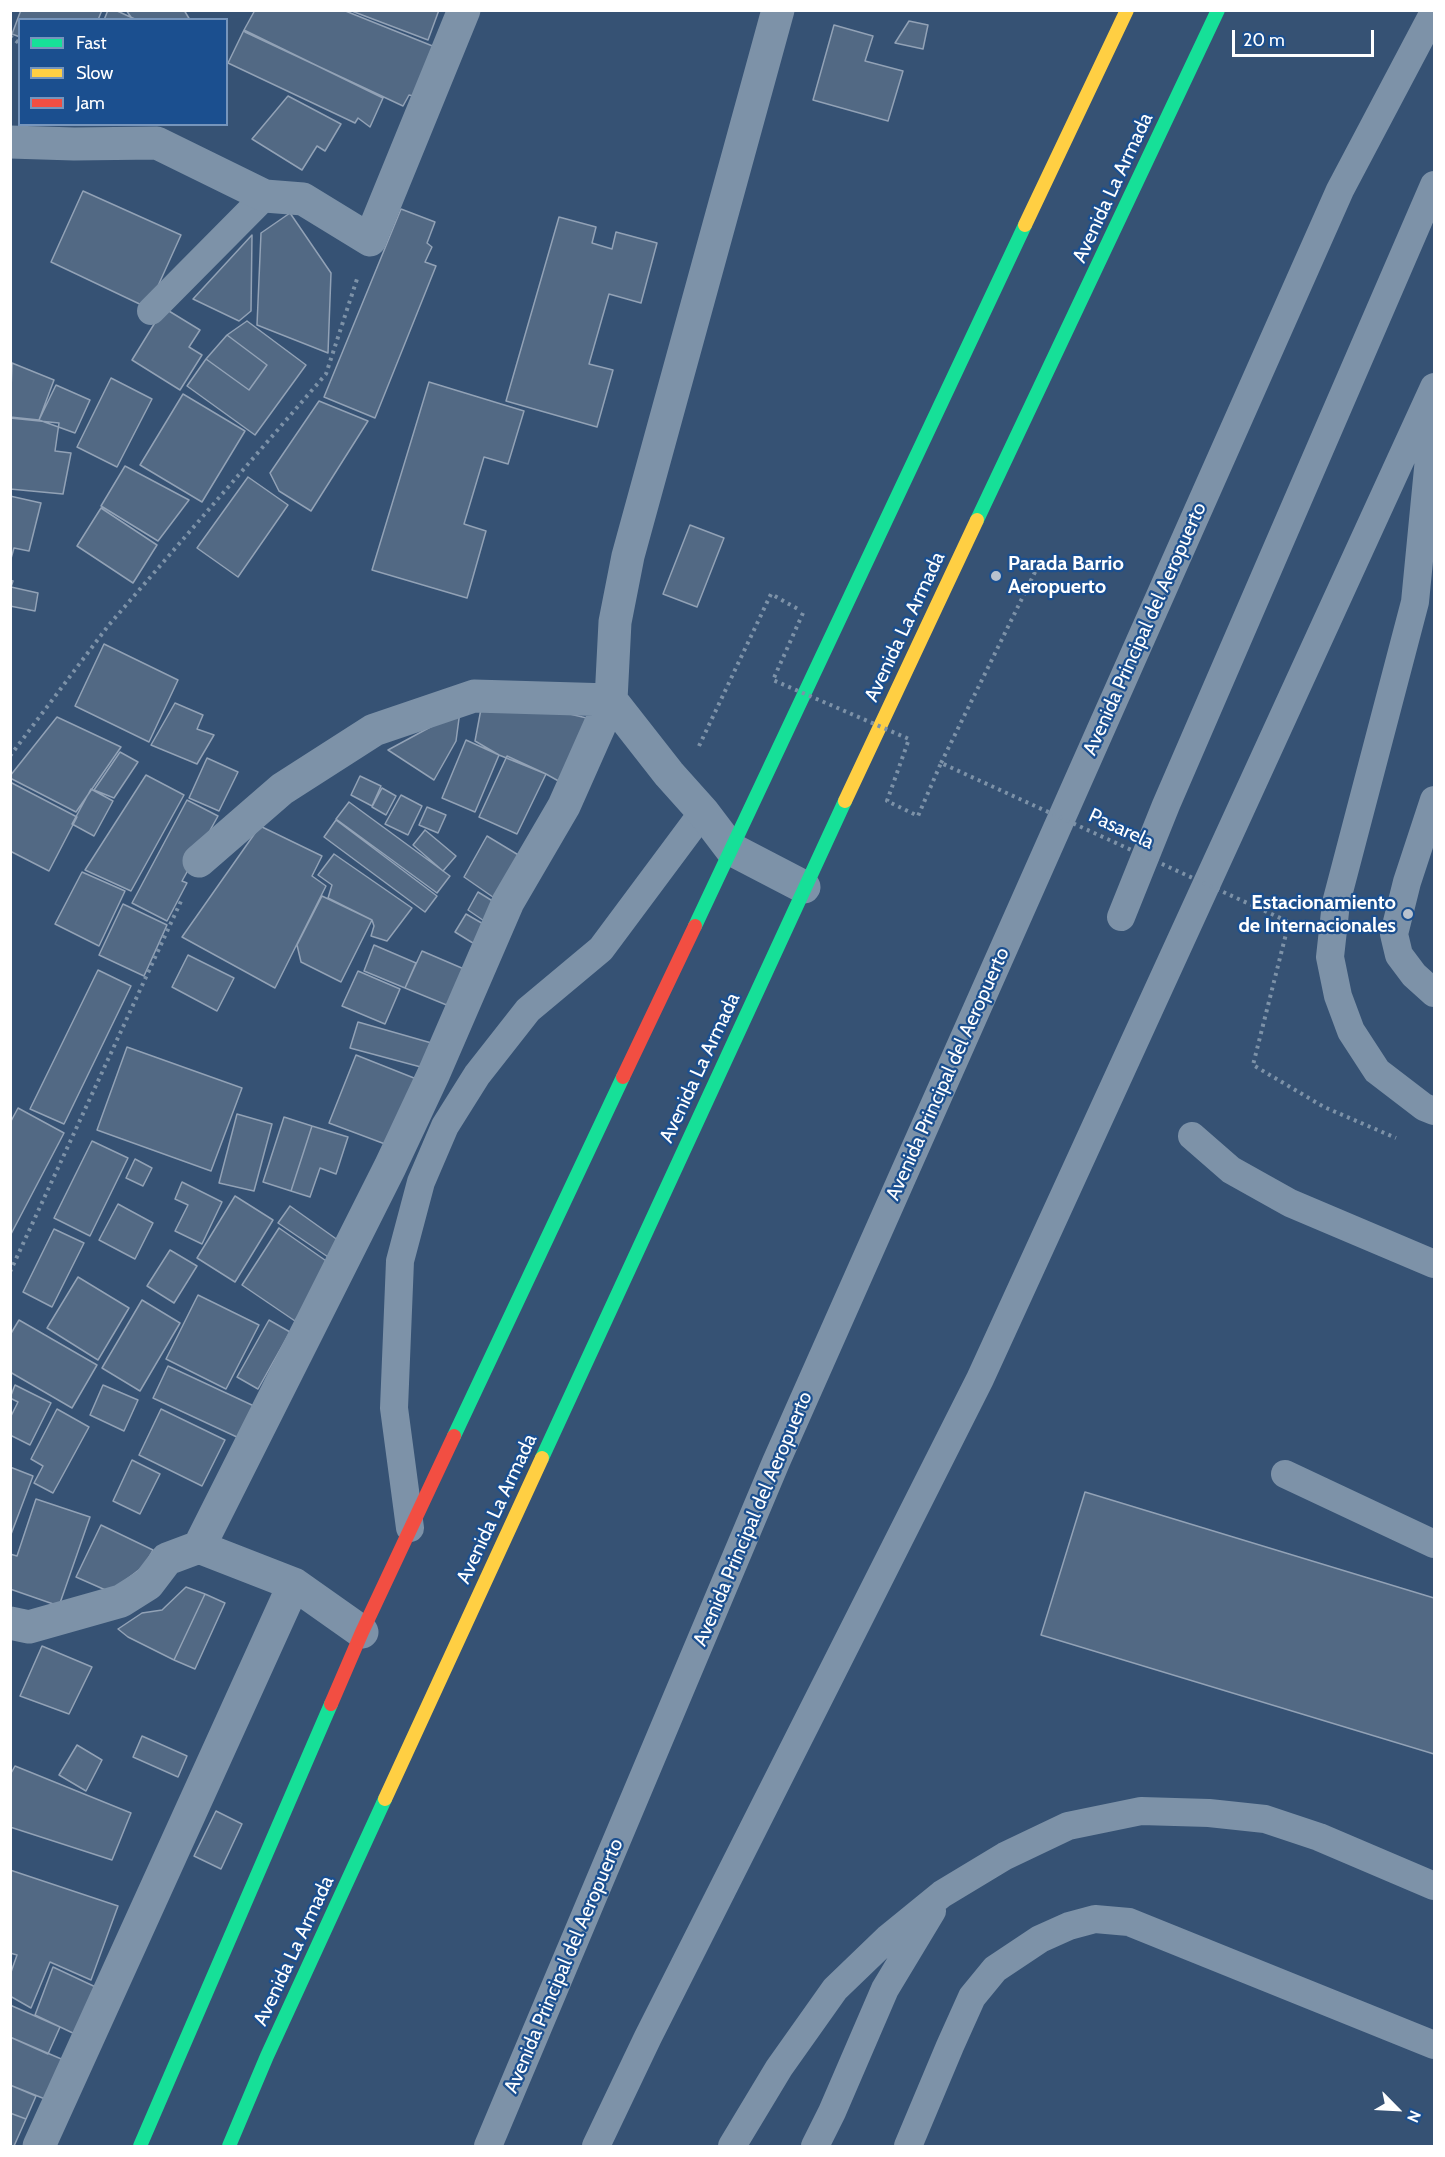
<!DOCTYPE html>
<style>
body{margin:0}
#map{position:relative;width:1445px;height:2157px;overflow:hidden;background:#365274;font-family:Cabin,sans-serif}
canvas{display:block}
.frame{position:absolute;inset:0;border:12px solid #fff;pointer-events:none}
.legend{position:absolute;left:18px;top:18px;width:210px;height:108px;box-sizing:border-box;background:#1b4f8f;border:2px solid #7695bc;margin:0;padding:8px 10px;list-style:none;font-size:18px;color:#fff}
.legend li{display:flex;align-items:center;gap:12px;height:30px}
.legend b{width:30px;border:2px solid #7695bc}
.north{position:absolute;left:1367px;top:2079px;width:60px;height:60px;-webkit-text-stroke:4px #1b4f8f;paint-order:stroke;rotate:114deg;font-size:16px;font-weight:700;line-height:24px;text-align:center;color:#fff}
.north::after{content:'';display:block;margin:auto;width:21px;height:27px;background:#fff;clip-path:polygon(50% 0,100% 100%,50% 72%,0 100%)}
.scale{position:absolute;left:1232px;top:30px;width:142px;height:27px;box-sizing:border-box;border:3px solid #fff;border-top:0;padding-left:8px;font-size:18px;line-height:21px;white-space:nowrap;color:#fff;-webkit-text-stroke:4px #1b4f8f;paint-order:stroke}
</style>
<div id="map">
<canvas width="1445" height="2157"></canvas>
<div class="frame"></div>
<ul class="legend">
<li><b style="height:8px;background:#16e098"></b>Fast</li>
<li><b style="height:8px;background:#ffcf43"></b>Slow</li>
<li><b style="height:8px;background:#f24e42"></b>Jam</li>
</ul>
<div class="north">N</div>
<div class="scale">20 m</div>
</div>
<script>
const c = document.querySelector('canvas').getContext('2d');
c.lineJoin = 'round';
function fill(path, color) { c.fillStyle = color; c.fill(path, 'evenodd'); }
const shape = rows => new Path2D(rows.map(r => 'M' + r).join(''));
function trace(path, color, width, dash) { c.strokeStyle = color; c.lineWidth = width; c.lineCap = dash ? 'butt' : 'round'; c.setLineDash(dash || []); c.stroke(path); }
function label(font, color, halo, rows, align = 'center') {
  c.font = font + ' Cabin,sans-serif'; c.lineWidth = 4.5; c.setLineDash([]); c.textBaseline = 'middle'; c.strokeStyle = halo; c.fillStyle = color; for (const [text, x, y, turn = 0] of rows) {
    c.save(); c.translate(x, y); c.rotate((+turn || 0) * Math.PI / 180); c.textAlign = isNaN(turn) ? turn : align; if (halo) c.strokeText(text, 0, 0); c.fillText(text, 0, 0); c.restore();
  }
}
const building = shape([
 [21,10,102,10,98,20,20,20,20,37,12,34,21,10],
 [108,10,115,10,137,20,104,20,108,10],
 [126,10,184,10,190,20,133,20,126,10],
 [255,10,343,10,440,49,417,97,409,95,403,106,245,32,244,30,255,10],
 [349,10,439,10,428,40,349,10],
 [909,21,928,25,923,49,895,43,909,21],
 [834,25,873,36,865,61,903,71,888,121,813,100,834,25],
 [244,30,383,98,370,127,358,118,355,123,228,63,244,30],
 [288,96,341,124,325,151,317,146,302,170,252,139,288,96],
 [83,191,181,235,148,308,51,262,83,191],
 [401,209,435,222,427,243,432,247,425,262,436,266,375,418,324,397,401,209],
 [290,213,331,273,328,353,257,325,261,233,290,213],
 [559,217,596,227,592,243,612,249,616,232,657,243,641,303,609,294,589,364,613,370,597,427,506,401,559,217],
 [252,235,251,311,239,321,193,299,252,235],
 [164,308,200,330,189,347,202,355,180,390,132,360,164,308],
 [247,321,306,365,255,435,187,386,206,359,249,390,267,365,227,335,247,321],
 [227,335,267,365,249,390,206,359,227,335],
 [12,363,54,380,39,420,10,417,12,363],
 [111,378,152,399,117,467,77,447,111,378],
 [429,382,524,411,508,464,484,457,464,524,486,531,467,598,372,570,429,382],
 [56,385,90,400,75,433,39,420,56,385],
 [183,394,245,431,202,502,140,465,183,394],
 [319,401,368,421,311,511,279,491,270,473,319,401],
 [10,418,59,423,55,451,71,453,63,494,10,489,10,418],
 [125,466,189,500,158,541,101,506,125,466],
 [248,477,288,505,238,577,197,548,248,477],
 [10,496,41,503,29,551,14,548,10,562,10,496],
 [101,508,157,545,133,583,77,546,101,508],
 [690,525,724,538,697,607,663,594,690,525],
 [10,580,13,581,11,587,38,593,35,611,10,606,10,580],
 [104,644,178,680,149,742,75,706,104,644],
 [175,703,203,715,197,729,214,735,197,764,151,745,175,703],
 [528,704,595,720,571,788,546,774,499,755,475,741,481,709,528,704],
 [460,711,456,741,434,780,388,750,460,711],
 [57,717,121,747,76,812,10,778,10,776,57,717],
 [466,740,499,755,475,812,442,798,466,740],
 [120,752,138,762,114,798,94,790,120,752],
 [507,756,546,774,517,834,479,817,507,756],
 [207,758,238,772,219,811,189,798,207,758],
 [146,775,184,795,131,891,85,870,146,775],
 [360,776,381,786,372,806,351,795,360,776],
 [10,782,77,817,49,871,10,851,10,782],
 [382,788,396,796,386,815,372,807,382,788],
 [91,789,113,801,94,836,72,824,91,789],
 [401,795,422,806,408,835,385,824,401,795],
 [187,800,218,816,182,881,187,883,167,921,132,903,187,800],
 [349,802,450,876,437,893,336,819,349,802],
 [427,807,446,815,438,833,419,825,427,807],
 [336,820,437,896,425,912,324,837,336,820],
 [260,826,322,856,312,876,326,886,275,988,182,937,260,826],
 [425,830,456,856,443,871,413,845,425,830],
 [487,836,530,862,503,904,464,877,487,836],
 [334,854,412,908,387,941,371,936,374,926,372,920,328,898,332,885,318,875,334,854],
 [82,872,125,891,99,946,55,924,82,872],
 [478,892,504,908,493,927,468,910,478,892],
 [322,896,372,920,341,982,301,962,297,945,322,896],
 [123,904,167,925,144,976,99,955,123,904],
 [466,914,492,929,481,948,455,932,466,914],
 [374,945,416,963,405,988,364,971,374,945],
 [422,951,471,972,454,1008,405,988,422,951],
 [188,955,234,978,217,1011,172,987,188,955],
 [98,970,131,986,64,1124,30,1109,98,970],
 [358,971,400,989,385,1024,342,1006,358,971],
 [358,1022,442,1046,432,1070,350,1048,358,1022],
 [127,1047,242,1088,211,1171,97,1130,127,1047],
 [356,1055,419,1080,393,1147,329,1123,356,1055],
 [18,1108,64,1133,10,1236,10,1123,18,1108],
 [237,1114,272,1124,254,1191,219,1183,237,1114],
 [284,1117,312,1126,291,1191,263,1182,284,1117],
 [312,1126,348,1137,336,1174,320,1168,310,1197,291,1191,312,1126],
 [92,1141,128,1158,90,1236,54,1218,92,1141],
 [135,1159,152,1168,143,1186,126,1178,135,1159],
 [182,1182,222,1202,202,1244,175,1231,188,1205,175,1199,182,1182],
 [235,1196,273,1220,235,1282,197,1258,235,1196],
 [118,1204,153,1223,135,1259,99,1240,118,1204],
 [290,1206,342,1243,331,1259,278,1223,290,1206],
 [279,1228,332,1265,295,1321,242,1285,279,1228],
 [54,1229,84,1243,52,1307,23,1292,54,1229],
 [170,1250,197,1266,174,1303,147,1286,170,1250],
 [78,1277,129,1308,98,1360,47,1328,78,1277],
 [198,1295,259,1325,226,1389,166,1359,198,1295],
 [142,1300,180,1323,140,1391,102,1368,142,1300],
 [19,1320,97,1365,72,1408,10,1372,10,1335,19,1320],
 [269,1320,290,1332,258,1389,237,1377,269,1320],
 [168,1366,254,1406,239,1438,153,1398,168,1366],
 [15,1385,51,1403,30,1445,10,1435,10,1418,18,1402,10,1398,15,1385],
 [103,1385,138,1400,124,1431,90,1415,103,1385],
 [57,1409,89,1427,53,1493,34,1483,43,1466,31,1459,57,1409],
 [161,1409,225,1440,202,1486,139,1455,161,1409],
 [132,1460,160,1474,140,1514,113,1501,132,1460],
 [10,1467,33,1476,10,1537,10,1467],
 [1085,1492,1434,1598,1434,1754,1041,1635,1085,1492],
 [36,1499,90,1517,59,1606,10,1589,10,1554,17,1556,36,1499],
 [101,1525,153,1550,144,1566,110,1592,76,1577,101,1525],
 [186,1587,205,1594,174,1660,128,1637,118,1629,142,1613,162,1610,186,1587],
 [205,1594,225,1603,195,1669,174,1660,205,1594],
 [42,1646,92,1667,69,1714,20,1696,42,1646],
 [142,1736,187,1756,178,1777,133,1757,142,1736],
 [77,1745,102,1760,86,1791,59,1775,77,1745],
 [15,1766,131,1813,112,1860,10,1827,10,1775,15,1766],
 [216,1811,242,1824,221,1869,194,1856,216,1811],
 [10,1870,118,1906,91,1980,50,1962,31,2008,10,1996,10,1975,17,1955,10,1953,10,1870],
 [53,1967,102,1990,77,2035,35,2015,53,1967],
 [10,2005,60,2027,48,2054,10,2037,10,2005],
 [10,2037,73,2064,55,2103,10,2085,10,2037],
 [10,2085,36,2096,26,2119,10,2113,10,2085],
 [10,2113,26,2119,14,2146,10,2146,10,2113]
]);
const path = shape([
 [10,36,20,44],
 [699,746,771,594,798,609],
 [10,756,108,626,326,374,357,279],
 [941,763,1036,570],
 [1289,922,1253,1065,1324,1107,1396,1138],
 [10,1272,182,899]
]);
const lane = shape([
 [151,311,265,196],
 [1434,407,1415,602,1336,903,1330,957,1338,996,1351,1031,1377,1071,1424,1107,1434,1111],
 [1434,800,1407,882,1394,934,1399,955,1414,975,1434,993],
 [1121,917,1166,805,1434,185],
 [1192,1136,1231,1170,1290,1203,1434,1264],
 [1285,1474,1434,1544],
 [410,1528,394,1408,400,1261,421,1182,445,1126,477,1075,528,1010,601,949,703,812],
 [488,2146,776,1462,1340,190,1434,12],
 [596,2146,648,2037,980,1379,1434,387],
 [732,2146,779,2068,835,1989,888,1938,942,1894,1005,1856,1068,1826,1141,1811,1209,1813,1265,1819,1319,1837,1434,1886],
 [815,2146,832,2112,885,1989,932,1911],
 [908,2146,950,2046,972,1997,995,1969,1040,1939,1069,1926,1095,1919,1129,1922,1434,2045]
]);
const street = shape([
 [778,10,628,556,615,622,611,700,669,774,703,812,731,849,804,887],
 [10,142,74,144,157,143,265,196,303,199,370,240,464,10],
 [199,1547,390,1167,434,1073,508,902,564,806,611,700,474,696,374,730,282,789,199,861],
 [10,1623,29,1627,121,1601,148,1584,167,1559,199,1547,294,1584,362,1632],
 [39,2146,294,1584]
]);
const fast = shape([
 [977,520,1218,10],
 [695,926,1025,225],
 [454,1436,623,1077],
 [542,1458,845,801],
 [140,2146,331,1704],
 [229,2146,267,2056,385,1799]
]);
const slow = shape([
 [1025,225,1127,10],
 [845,801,977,520],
 [385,1799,542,1458]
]);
const jam = shape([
 [623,1077,695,926],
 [331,1704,362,1632,454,1436]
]);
const pathBridge = shape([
 [803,613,773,680,909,739,887,801,918,816,941,763,1289,922]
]);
const markers = [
 [996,576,6,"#b9c2ce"],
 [1408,914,6,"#b9c2ce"]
];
const streetNames = [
 ["Avenida La Armada",1113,188,-65],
 ["Avenida La Armada",905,627,-65],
 ["Avenida Principal del Aeropuerto",1145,629,-66],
 ["Pasarela",1121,829,25],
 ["Avenida La Armada",700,1068,-65],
 ["Avenida Principal del Aeropuerto",948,1074,-66],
 ["Avenida La Armada",497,1509,-65],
 ["Avenida Principal del Aeropuerto",753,1519,-67],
 ["Avenida La Armada",294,1951,-65],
 ["Avenida Principal del Aeropuerto",564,1966,-67]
];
const poiNames = [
 ["Parada Barrio",1008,564],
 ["Aeropuerto",1008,587],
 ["Estacionamiento",1396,903,"right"],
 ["de Internacionales",1396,926,"right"]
];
fill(building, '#526984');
trace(building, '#92a2b6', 1.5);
trace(path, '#7d92a8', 4, [3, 4.5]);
trace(lane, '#7d92a8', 28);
trace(street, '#7d92a8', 33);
trace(fast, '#16e098', 14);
trace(slow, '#ffcf43', 14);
trace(jam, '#f24e42', 14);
trace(pathBridge, '#7d92a8', 4, [3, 4.5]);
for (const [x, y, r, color] of markers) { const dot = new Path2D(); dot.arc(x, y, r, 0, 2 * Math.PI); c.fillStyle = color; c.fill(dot); trace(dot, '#1b4f8f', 2); }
label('20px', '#fff', '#1b4f8f', streetNames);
label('bold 20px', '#fff', '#1b4f8f', poiNames, 'left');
</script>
